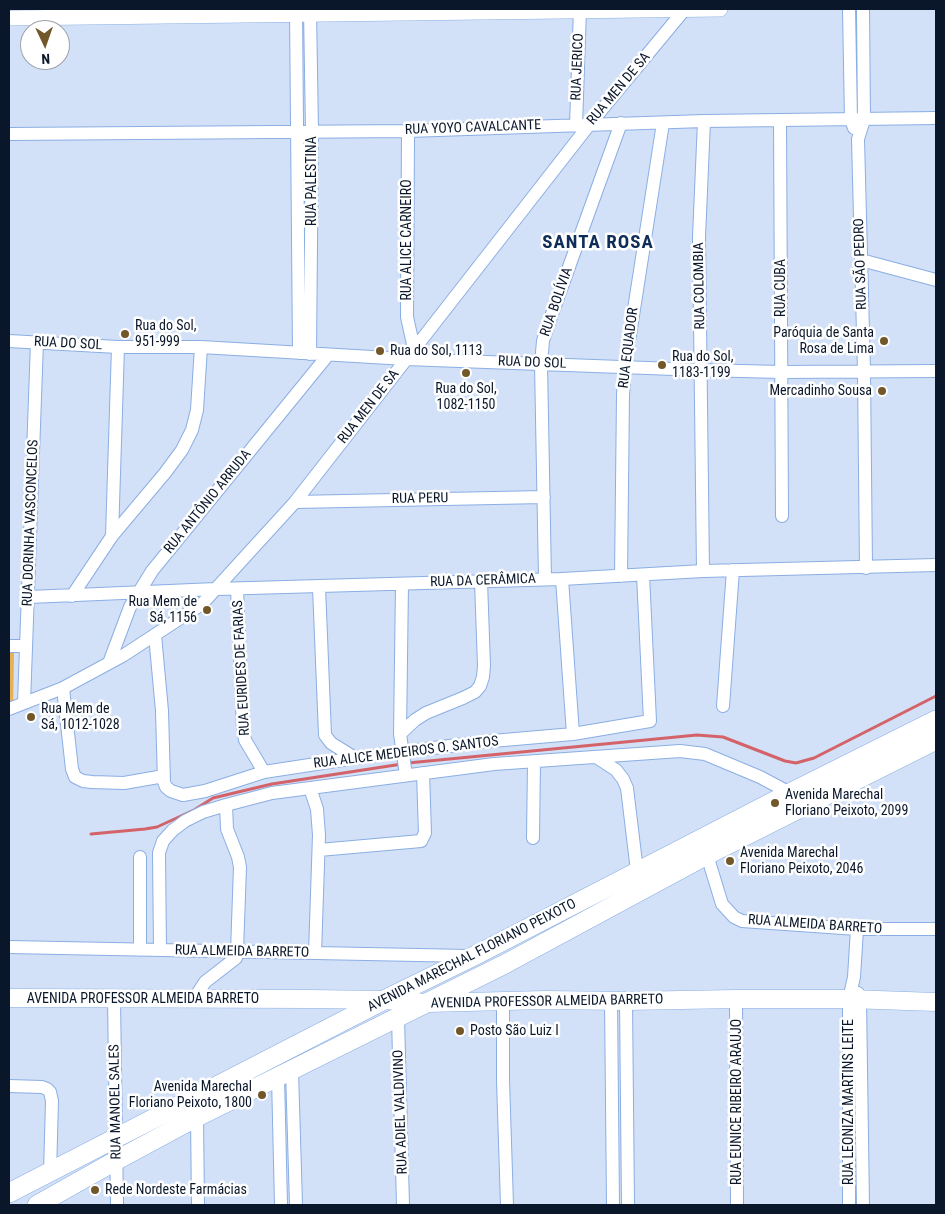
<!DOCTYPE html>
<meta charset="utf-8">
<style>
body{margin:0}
#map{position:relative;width:945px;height:1214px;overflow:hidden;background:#d2e1f7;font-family:"Roboto Condensed",sans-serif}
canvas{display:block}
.frame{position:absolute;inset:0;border:10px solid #0a172a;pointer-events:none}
.north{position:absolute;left:20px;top:20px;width:50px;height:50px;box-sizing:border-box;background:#fff;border:1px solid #9da2aa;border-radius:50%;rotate:177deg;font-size:14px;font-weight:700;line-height:20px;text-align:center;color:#0a172a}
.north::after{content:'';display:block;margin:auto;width:18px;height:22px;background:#725729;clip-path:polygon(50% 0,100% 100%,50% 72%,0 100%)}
</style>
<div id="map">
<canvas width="945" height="1214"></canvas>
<div class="frame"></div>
<div class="north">N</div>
</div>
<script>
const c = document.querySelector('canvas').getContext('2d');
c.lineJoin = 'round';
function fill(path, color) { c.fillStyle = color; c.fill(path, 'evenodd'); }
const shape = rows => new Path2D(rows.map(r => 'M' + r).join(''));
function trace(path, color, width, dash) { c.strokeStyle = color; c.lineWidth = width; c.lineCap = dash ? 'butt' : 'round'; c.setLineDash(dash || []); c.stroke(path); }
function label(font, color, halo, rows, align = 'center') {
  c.font = font + ' "Roboto Condensed",sans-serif'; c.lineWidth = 5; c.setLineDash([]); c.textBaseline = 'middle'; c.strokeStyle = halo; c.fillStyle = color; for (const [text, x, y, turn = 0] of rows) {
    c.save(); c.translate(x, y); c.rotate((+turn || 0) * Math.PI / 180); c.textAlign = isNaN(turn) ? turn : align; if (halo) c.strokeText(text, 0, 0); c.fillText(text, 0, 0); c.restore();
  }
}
const green = shape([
 [9,653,14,653,13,710,9,712]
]);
const stream = shape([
 [408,763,697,735,723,737,785,761,796,763,814,758,936,696],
 [91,834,145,829,157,827,194,810,213,798,272,784,402,764]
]);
const minor = shape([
 [296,9,299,353],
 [310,9,312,132,310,354],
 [849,9,851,120,854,128],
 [863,9,864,120,858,139,864,372,866,568],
 [780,120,782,516],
 [576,125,580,9],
 [408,131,407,317,414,349],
 [9,134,408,131,704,121,936,118],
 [861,260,936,280],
 [9,341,118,347,201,347,406,359,701,370,781,372,936,371],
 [295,502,544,497],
 [112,536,118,347],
 [703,571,699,237,704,121],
 [621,576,623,395,625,367,663,123],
 [545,579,541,364,543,341,548,325,621,123],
 [562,579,573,734],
 [402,584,400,734,406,775],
 [319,587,325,735,331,743,355,758],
 [237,589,243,729,245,740,264,772],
 [72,596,112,536,165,473,182,450,192,430,197,410,201,347],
 [29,597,216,589,562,579,703,571,936,565],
 [155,635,162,711,164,782,166,787,171,791,183,795,205,791,264,772,355,758,481,742,573,734,650,721,643,575],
 [9,646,26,646],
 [109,663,130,607,152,571,328,355],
 [63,688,72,769,75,777,83,781,92,782,124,783,164,776],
 [24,703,37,342],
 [723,706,733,570],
 [9,709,63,688,124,655,202,604,295,502,589,125,685,9],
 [400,734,415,720,426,713,463,698,475,692,480,686,483,677,484,666,481,581],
 [596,757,616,770,623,779,627,788,637,871],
 [310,788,317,809,319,835,315,953],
 [533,838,534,762],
 [319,850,421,841,425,833,423,773],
 [707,855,722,904,734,917,742,921,857,929,936,929],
 [140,857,140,950],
 [9,947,469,956],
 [160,950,159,853,163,841,173,830,185,821,203,812,226,805,272,793,494,764,680,751,705,754,760,777,790,793],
 [858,993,860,1000,863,1205],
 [114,999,117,1205],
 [194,999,205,982,236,958,237,951,240,867,238,857,227,829,226,805],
 [736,999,737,1205],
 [503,1000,503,1080,507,1205],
 [611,1000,613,1205],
 [626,1001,628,1205],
 [398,1018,403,1205],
 [292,1070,296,1205],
 [278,1077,281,1205],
 [9,1086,42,1087,47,1089,50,1092,52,1101,50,1173],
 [197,1117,198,1205],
 [849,1205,849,999,854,977,857,929]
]);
const tertiary = shape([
 [9,18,720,9]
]);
const secondary = shape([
 [9,998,310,999,384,1000,427,1003,545,1000,626,1001,736,999,849,999,936,1002]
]);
const primary = shape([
 [9,1193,384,1000,474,956,790,793,936,720],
 [37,1205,117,1160,197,1117,505,964,707,855,936,740]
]);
const markers = [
 [125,334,5,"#725729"],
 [884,341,5,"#725729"],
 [380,351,5,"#725729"],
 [662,365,5,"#725729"],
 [466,373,5,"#725729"],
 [882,391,5,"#725729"],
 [207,610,5,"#725729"],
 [31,717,5,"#725729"],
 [775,803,5,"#725729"],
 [730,861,5,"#725729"],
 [460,1031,5,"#725729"],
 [262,1095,5,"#725729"],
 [95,1190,5,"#725729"]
];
const streetNames = [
 ["RUA JERICO",578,67,-88],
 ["RUA MEN DE SA",619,89,-50],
 ["RUA YOYO CAVALCANTE",473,128,-2],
 ["RUA PALESTINA",312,181,-90],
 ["RUA ALICE CARNEIRO",407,240,-90],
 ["RUA SÃO PEDRO",861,264,-92],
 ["RUA COLOMBIA",700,286,-91],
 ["RUA CUBA",781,288,-90],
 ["RUA BOLÍVIA",557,302,-71],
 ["RUA DO SOL",68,344,3],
 ["RUA EQUADOR",629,348,-83],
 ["RUA DO SOL",532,363,2],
 ["RUA MEN DE SA",369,407,-52],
 ["RUA PERU",420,499,-1],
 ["RUA ANTÔNIO ARRUDA",208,502,-51],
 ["RUA DORINHA VASCONCELOS",31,523,-88],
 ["RUA DA CERÂMICA",483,581,-2],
 ["RUA EURIDES DE FARIAS",242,668,-93],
 ["RUA ALICE MEDEIROS O. SANTOS",406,753,-7],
 ["RUA ALMEIDA BARRETO",815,925,4],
 ["RUA ALMEIDA BARRETO",242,952,1],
 ["AVENIDA MARECHAL FLORIANO PEIXOTO",472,956,-27],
 ["AVENIDA PROFESSOR ALMEIDA BARRETO",143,999],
 ["AVENIDA PROFESSOR ALMEIDA BARRETO",547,1002,-1],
 ["RUA MANOEL SALES",116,1102,-91],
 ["RUA EUNICE RIBEIRO ARAUJO",737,1102,-90],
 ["RUA LEONIZA MARTINS LEITE",849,1102,-90],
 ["RUA ADIEL VALDIVINO",401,1112,-92]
];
const poiNames = [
 ["Rua do Sol,",135,326],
 ["951-999",135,342],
 ["Paróquia de Santa",874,333,"right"],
 ["Rosa de Lima",874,349,"right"],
 ["Rua do Sol, 1113",390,351],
 ["Rua do Sol,",672,357],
 ["1183-1199",672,373],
 ["Rua do Sol,",466,389,"center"],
 ["1082-1150",466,405,"center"],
 ["Mercadinho Sousa",872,391,"right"],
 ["Rua Mem de",197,602,"right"],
 ["Sá, 1156",197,618,"right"],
 ["Rua Mem de",41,709],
 ["Sá, 1012-1028",41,725],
 ["Avenida Marechal",785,795],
 ["Floriano Peixoto, 2099",785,811],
 ["Avenida Marechal",740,853],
 ["Floriano Peixoto, 2046",740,869],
 ["Posto São Luiz I",470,1031],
 ["Avenida Marechal",252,1087,"right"],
 ["Floriano Peixoto, 1800",252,1103,"right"],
 ["Rede Nordeste Farmácias",105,1190]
];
const districtNames = [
 ["SANTA ROSA",598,243]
];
fill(green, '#e5b056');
trace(stream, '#d46369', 3);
trace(minor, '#8baee3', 14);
trace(tertiary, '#8baee3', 16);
trace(secondary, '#8baee3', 19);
trace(primary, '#8baee3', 20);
trace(minor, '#fff', 12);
trace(tertiary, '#fff', 15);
trace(secondary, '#fff', 18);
trace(primary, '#fff', 19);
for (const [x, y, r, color] of markers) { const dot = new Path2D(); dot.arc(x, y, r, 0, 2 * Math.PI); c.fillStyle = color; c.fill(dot); trace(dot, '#fff', 2); }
label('14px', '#0a172a', '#fff', streetNames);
label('14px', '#0a172a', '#fff', poiNames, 'left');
c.letterSpacing = '1px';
label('bold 19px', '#0f2d58', '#fff', districtNames);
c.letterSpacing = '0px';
</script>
